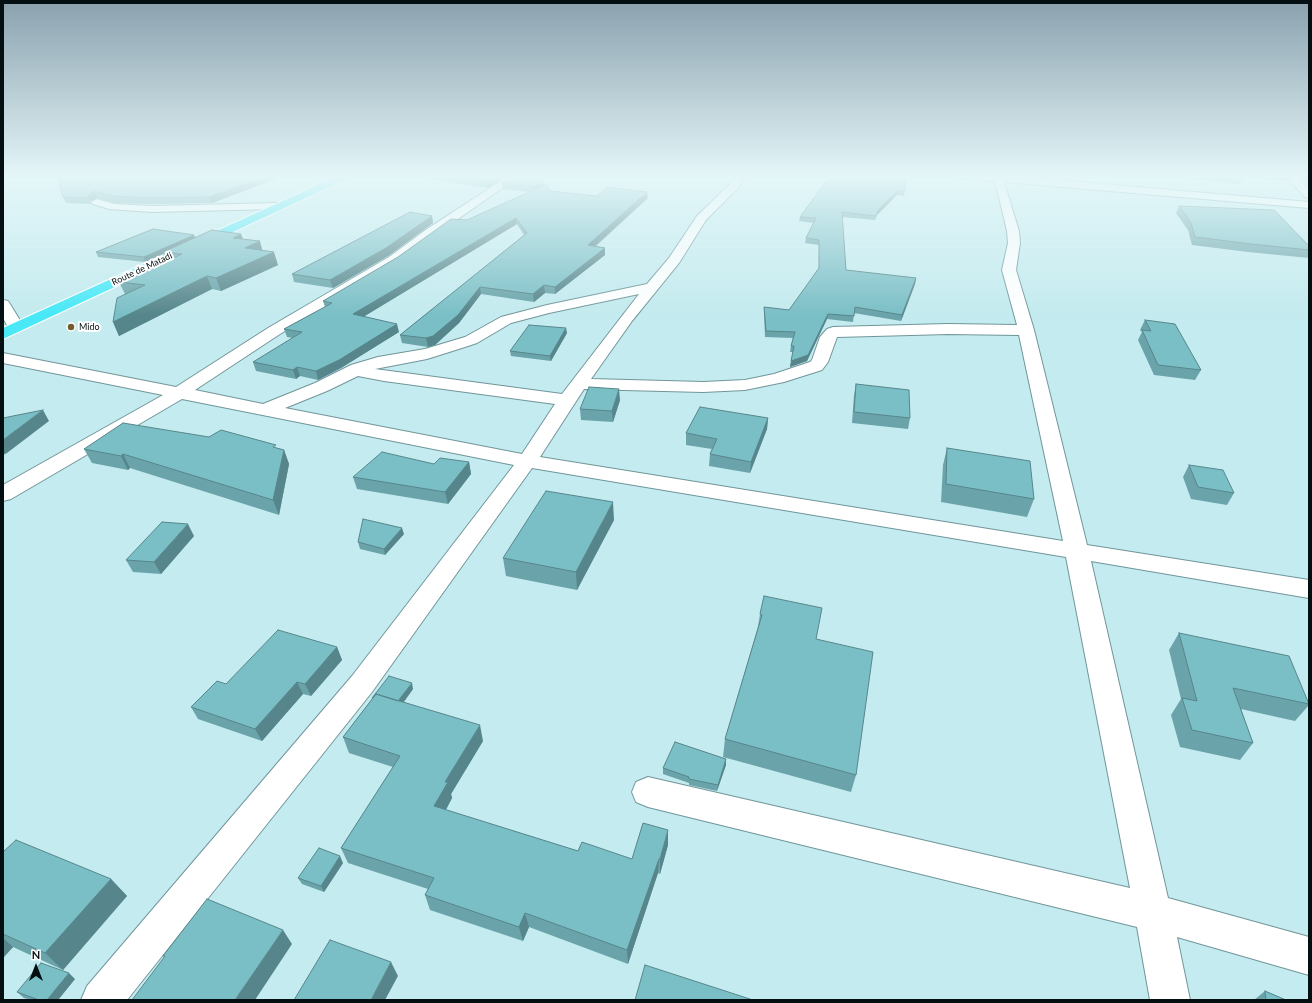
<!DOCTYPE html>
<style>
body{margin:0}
#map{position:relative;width:1312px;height:1003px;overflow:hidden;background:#c4ebef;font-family:Lato,sans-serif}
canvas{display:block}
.frame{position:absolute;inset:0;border:4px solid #030f10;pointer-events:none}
.north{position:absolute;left:16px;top:947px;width:40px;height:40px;-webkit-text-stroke:3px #fff;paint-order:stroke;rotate:0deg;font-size:11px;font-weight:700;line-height:16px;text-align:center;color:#030f10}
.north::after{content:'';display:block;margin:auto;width:14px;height:18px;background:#030f10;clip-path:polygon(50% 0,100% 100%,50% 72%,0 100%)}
</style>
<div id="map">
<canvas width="1312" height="1003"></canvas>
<div class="frame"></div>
<div class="north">N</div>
</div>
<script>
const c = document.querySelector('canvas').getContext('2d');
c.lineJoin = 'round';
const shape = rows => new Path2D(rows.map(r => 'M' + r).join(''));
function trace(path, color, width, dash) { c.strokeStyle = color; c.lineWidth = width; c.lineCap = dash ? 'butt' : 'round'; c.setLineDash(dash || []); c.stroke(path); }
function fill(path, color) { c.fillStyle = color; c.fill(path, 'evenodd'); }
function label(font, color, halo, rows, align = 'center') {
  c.font = font + ' Lato,sans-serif'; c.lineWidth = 4; c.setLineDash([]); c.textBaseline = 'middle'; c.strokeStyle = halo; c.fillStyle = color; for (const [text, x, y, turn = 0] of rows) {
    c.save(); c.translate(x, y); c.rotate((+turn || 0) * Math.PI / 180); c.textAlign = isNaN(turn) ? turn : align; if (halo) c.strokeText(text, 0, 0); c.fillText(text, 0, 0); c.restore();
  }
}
const minor = shape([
 [510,175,521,175,435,235,399,263,280,334,195,390,263,404,315,383,351,365,378,357,425,349,465,337,501,317,547,305,647,284,669,258,697,216,730,184,736,175,746,175,738,188,706,220,679,263,632,321,591,379,703,382,745,380,774,374,810,362,812,360,820,337,827,329,833,327,948,324,1017,325,1002,270,1008,243,1007,231,997,189,993,181,961,178,957,177,956,175,1001,175,1309,202,1309,208,1004,182,1019,231,1020,243,1016,270,1034,330,1087,545,1309,580,1309,598,1091,561,1168,898,1309,937,1309,975,1177,937,1190,1000,1150,1000,1137,927,648,807,636,802,632,792,636,782,648,777,1130,888,1066,557,532,468,372,692,127,1000,81,1000,87,986,352,676,514,465,182,399,11,499,3,501,3,485,163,395,3,363,3,353,176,387,268,328,389,257,427,229,510,175],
 [639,294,562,394,375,369,427,359,465,347,477,343,511,323,549,313,639,294],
 [948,334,1019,335,1063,541,540,457,584,389,703,392,745,390,784,382,822,370,828,362,837,337,948,334],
 [358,376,384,381,555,404,522,454,285,408,327,391,358,376],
 [1288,175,1298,175,1299,178,1309,189,1309,198,1305,197,1290,181,1288,175],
 [97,199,114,204,152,206,277,203,283,206,277,209,152,212,109,209,93,204,91,202,97,199],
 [3,300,8,301,10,304,24,327,22,330,16,332,10,330,8,327,3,318,3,300]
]);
const highway = shape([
 [340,175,352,175,351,177,3,339,3,328,340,175]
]);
const wall = shape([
 [43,175,276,175,278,178,212,203,152,204,114,203,97,198,90,201,91,204,66,203,63,197,60,176],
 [427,175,508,175,488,188,428,179],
 [515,175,545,175,543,186,550,191,597,196,648,198,595,247,605,248,605,255,555,294,545,293,534,302,481,294,459,323,435,345,428,347,402,343,400,335,524,235,517,224,364,316,399,332,341,368,318,380,300,376,296,379,256,371,253,362,293,338,287,337,284,329,325,307,323,301,467,220,529,192,503,189,502,183],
 [831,175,905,191,904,196,897,195,877,215,875,220,842,217,846,270,916,278,915,284,901,321,854,313,853,322,827,319,807,361,790,367,793,352,790,352,791,346,793,338,765,337,764,312,764,307,789,310,819,269,819,245,805,243,806,238,814,223,799,221,800,217],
 [1109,175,1120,175,1120,176],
 [1152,175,1238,175,1242,179,1239,184],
 [1263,175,1291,175,1288,181,1265,179],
 [1299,175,1309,175,1309,183,1305,182],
 [1179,206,1309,246,1309,258,1248,252,1192,245,1188,230,1176,213],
 [432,216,433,223,388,256,333,288,294,282,292,274],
 [241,234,243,239,263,251,278,265,221,291,212,289,119,336,113,322,125,294,119,282,166,261,163,254,145,262,98,257,96,252,195,237],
 [1145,320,1201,370,1195,380,1154,375,1138,340,1142,332,1140,330],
 [567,333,551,361,511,356,510,351],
 [856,384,910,418,908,429,852,423,854,395],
 [620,400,613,422,581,420,580,409],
 [768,418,767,429,750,473,709,466,710,454,712,449,686,445,686,433],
 [277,448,284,450,289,464,279,515,130,468,128,470,92,463,84,449],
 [947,448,1034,499,1027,517,941,502,943,465],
 [469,462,471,474,448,504,357,489,353,477,434,464],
 [1189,465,1234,493,1227,505,1191,499,1183,477],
 [614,520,577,590,506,576,503,558],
 [404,534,385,555,360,549,358,542],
 [194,536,161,574,133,572,126,560],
 [764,596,816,639,856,775,851,792,723,757,725,739,758,627,760,614],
 [1179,633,1309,704,1309,705,1295,721,1241,709,1253,743,1240,760,1180,747,1171,715,1181,699,1169,650],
 [337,647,342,660,311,696,303,694,262,741,198,719,191,707,226,684],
 [413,689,404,702,483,741,451,794,452,798,446,810,578,851,632,859,668,845,660,874,658,873,628,964,529,927,523,941,430,910,425,895,428,889,348,863,341,848,393,767,349,753,343,737,372,699,372,698],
 [726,759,726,765,717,791,689,785,689,783,663,774,663,768],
 [3,852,111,879,127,896,63,970,13,947,3,958],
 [343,863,324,892,302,884,298,878],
 [75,979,58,1000,31,1000,24,998,17,992],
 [1265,991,1286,1000,1254,1000]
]);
const shadedWall = shape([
 [270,175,276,175,278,178,212,203,209,197],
 [498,175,508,175,488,188,487,181],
 [543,175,545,175,543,188,535,193,535,187],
 [95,191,97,198,90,201,91,204,88,195],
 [897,191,897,195,877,215,875,220,876,216,878,210],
 [647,192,648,198,588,252,588,245],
 [432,216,433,223,388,256,333,288,330,280],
 [516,218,517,224,355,322,353,314],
 [241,234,245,246,233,238],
 [194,235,196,239,163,252,163,254,145,262,144,257],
 [260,241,263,253,245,248],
 [605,248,605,255,555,294,555,287],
 [274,252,278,265,221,291,216,278],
 [207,276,212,289,119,336,113,322],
 [916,278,915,284,901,321,902,315],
 [544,285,545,293,534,302,533,294],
 [480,287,481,294,459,323,435,345,428,347,426,338],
 [828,314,827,319,807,361,790,367,791,361],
 [397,324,399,332,341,368,318,380,316,371],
 [566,328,567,333,551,361,550,356],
 [297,367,300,376,296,379,293,370],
 [619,389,620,400,613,422,612,411],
 [43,410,49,421,7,453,3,455,3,440],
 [768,418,767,429,750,473,751,462],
 [284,450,289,464,279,515,273,500],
 [123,454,130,468,128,470,121,456],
 [469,462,471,474,448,504,445,492],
 [613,502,614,520,577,590,576,572],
 [188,524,194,536,161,574,154,562],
 [402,528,404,534,385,555,384,549],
 [337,647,342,660,311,696,305,684],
 [297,682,303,694,262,741,255,729],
 [412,683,413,689,396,712,394,706],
 [480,725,483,741,451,794,452,798,439,822,434,806,445,782],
 [726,759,726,765,717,791,718,785],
 [668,830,668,845,660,874,660,859],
 [340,856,343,863,324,892,321,886],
 [659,859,658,873,628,964,627,950],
 [111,879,127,896,63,970,45,953],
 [525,913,529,927,523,941,519,927],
 [283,930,292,944,255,1000,235,1000],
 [3,938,13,947,3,958],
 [391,962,398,976,385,1000,371,1000],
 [69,973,75,979,58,1000,47,1000]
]);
const building = shape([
 [68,175,270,175,209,197,150,198,112,196,95,191,88,195,88,198,63,197,57,177,68,175],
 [441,175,498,175,487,181,441,175],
 [515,175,543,175,543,182,535,187,502,183,515,175],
 [831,175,906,175,905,191,897,191,878,210,876,216,842,212,846,270,916,278,902,315,855,307,854,316,828,314,808,355,791,361,794,346,791,346,795,332,766,331,764,307,789,310,819,268,819,240,806,238,816,218,800,217,831,175],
 [1204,175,1238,175,1242,179,1204,175],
 [547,184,550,191,597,196,607,187,647,192,588,245,605,248,555,287,544,285,533,294,480,287,458,315,433,336,426,338,400,335,527,233,516,218,353,314,397,324,339,360,316,371,297,367,293,370,253,362,302,332,284,329,332,303,323,301,398,257,451,219,467,220,547,184],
 [1179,206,1274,210,1309,246,1309,250,1251,244,1195,237,1191,223,1179,206],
 [410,212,432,216,386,248,330,280,292,274,410,212],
 [153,229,194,235,144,257,96,252,153,229],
 [212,230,241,234,233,238,260,241,245,248,274,252,216,278,207,276,113,322,117,298,145,285,119,282,182,254,163,252,212,230],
 [1145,320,1175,324,1201,370,1158,365,1142,330,1151,331,1145,320],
 [529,325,566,328,550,356,510,351,529,325],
 [856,384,909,390,910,418,854,412,856,384],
 [589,387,619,389,612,411,580,409,589,387],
 [700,407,768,418,751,462,710,454,717,439,686,433,700,407],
 [43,410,3,440,3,418,43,410],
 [123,423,209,437,221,430,276,445,273,447,284,450,273,500,123,454,121,456,84,449,123,423],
 [947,448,1030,461,1034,499,946,484,947,448],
 [382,452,434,464,440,458,469,462,445,492,353,477,382,452],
 [1189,465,1223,470,1234,493,1198,487,1189,465],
 [546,491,613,502,576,572,503,558,546,491],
 [363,519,402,528,384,549,358,542,363,519],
 [162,522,188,524,154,562,126,560,162,522],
 [764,596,822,608,816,639,873,652,856,775,725,739,762,615,760,614,764,596],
 [278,630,337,647,305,684,297,682,255,729,191,707,217,681,226,684,278,630],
 [1179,633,1289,656,1309,704,1233,688,1253,743,1192,730,1182,698,1197,701,1179,633],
 [389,676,412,683,398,701,376,694,373,698,372,698,389,676],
 [376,694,480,725,445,782,448,782,434,806,578,851,582,842,632,859,643,823,668,830,660,859,659,859,627,950,525,913,519,927,425,895,434,878,341,848,400,756,343,737,376,694],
 [675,742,726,759,718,785,689,779,689,777,663,768,675,742],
 [16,840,111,879,45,953,3,934,3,852,16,840],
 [319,848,340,856,321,886,298,878,319,848],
 [207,899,283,930,235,1000,132,1000,165,956,163,956,207,899],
 [330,940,391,962,371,1000,294,1000,330,940],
 [41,963,69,973,47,1000,39,1000,17,992,41,963],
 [645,965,753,1000,635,1000,645,965],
 [1265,991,1286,1000,1266,1000,1265,991]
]);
const markers = [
 [71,327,4,"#735b2b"]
];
const farStreetnames = [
 ["Route de Matadi",142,269,-25]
];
const farPoinames = [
 ["Mido",79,327]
];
trace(minor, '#71969a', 2);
trace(highway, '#fff', 2);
fill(minor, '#fff');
fill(highway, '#48e8f7');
fill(wall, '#6aa4aa');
fill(shadedWall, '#56868b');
fill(building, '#7bbfc6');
trace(building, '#56868b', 1);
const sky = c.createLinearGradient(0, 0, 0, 315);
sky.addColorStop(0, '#8aa1ae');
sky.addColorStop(0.56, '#e4f6f8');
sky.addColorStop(1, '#e4f6f800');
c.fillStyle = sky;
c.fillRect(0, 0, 1312, 315);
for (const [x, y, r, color] of markers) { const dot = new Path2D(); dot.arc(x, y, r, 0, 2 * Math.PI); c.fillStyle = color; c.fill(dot); trace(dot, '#fff', 1.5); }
label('9px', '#030f10', '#fff', farStreetnames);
label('9px', '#030f10', '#fff', farPoinames, 'left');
</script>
